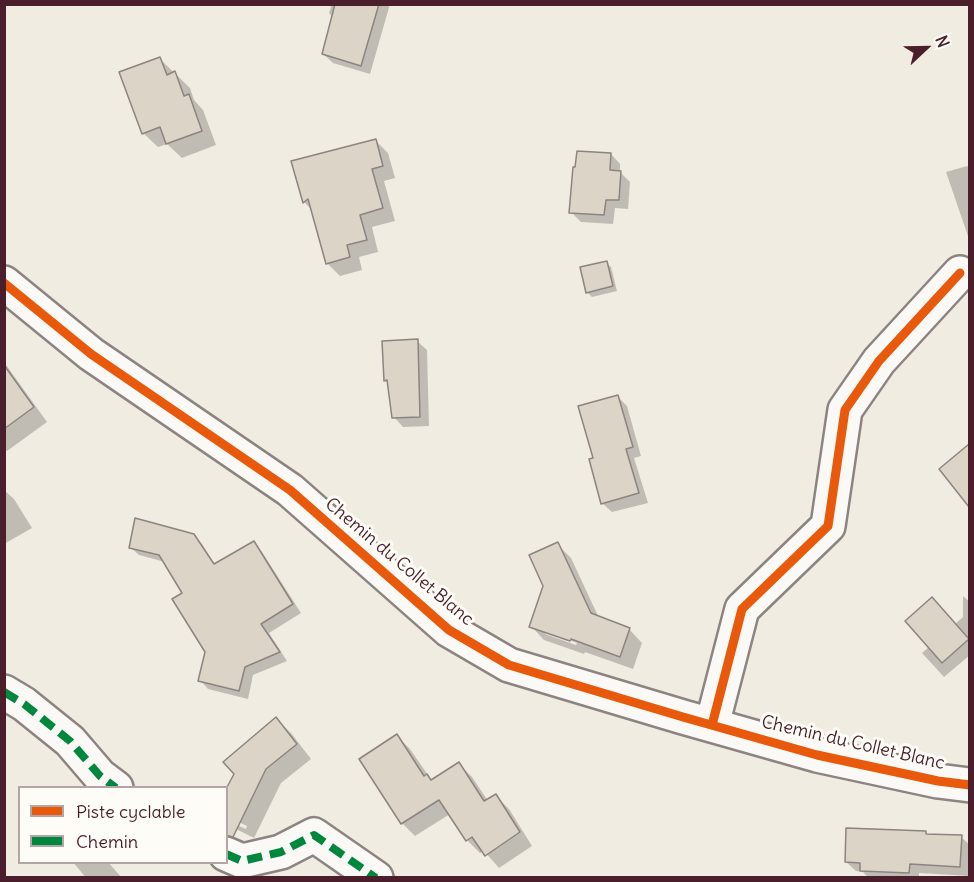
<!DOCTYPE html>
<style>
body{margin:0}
#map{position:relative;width:974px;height:882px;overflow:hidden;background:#f1ece2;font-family:Delius,sans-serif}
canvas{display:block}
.frame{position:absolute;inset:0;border:6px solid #4a1f2b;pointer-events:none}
.legend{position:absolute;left:18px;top:786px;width:210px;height:78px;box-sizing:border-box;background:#fdfcf7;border:2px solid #b5a4a5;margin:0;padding:8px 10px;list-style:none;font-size:18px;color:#4a1f2b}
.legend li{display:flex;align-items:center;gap:12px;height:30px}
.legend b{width:30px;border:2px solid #b5a4a5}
.north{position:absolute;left:896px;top:18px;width:60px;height:60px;-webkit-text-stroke:4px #fdfcf7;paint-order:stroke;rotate:68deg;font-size:16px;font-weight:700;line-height:24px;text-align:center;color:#4a1f2b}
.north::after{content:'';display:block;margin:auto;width:21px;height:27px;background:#4a1f2b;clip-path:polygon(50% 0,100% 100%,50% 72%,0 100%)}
</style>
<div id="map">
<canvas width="974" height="882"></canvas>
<div class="frame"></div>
<ul class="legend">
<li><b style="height:8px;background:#e8590c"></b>Piste cyclable</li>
<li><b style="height:8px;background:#00873e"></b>Chemin</li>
</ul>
<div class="north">N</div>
</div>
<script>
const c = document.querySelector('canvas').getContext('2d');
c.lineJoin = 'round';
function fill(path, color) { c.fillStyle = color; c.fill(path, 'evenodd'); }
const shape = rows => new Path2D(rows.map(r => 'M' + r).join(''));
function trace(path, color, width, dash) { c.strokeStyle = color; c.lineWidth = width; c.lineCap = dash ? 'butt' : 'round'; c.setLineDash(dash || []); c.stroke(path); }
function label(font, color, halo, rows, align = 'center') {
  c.font = font + ' Delius,sans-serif'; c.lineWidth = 6; c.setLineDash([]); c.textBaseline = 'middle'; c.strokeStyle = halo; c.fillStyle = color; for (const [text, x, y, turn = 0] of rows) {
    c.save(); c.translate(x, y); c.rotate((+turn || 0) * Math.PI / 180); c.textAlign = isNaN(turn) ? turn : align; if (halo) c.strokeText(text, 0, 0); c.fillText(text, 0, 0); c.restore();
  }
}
const shadow = shape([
 [332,4,390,4,370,74,333,63,323,54,333,17,329,13],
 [160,59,190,88,194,100,203,110,216,145,182,158,167,144,158,147,143,133],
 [376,141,388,153,395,178,384,181,395,221,372,227,378,252,359,257,362,270,340,276,327,263,312,210,304,202,293,162],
 [611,154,620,164,620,172,630,182,628,209,615,208,613,224,581,222,571,212],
 [967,166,970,169,970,242,946,172],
 [606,263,611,267,617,291,592,297,587,292],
 [417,341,427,350,429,426,403,427,394,417,389,384,385,380],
 [4,362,47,422,7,451,4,448],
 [618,397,627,406,641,456,634,458,648,503,612,512,602,503,595,459],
 [970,446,970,505,941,470],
 [4,490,14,499,32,528,4,544],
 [193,535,202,544,215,565,254,543,262,552,301,613,269,633,287,661,253,675,248,699,208,689,200,680,207,652,184,594,165,562,139,555,130,547],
 [557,544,571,558,599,618,629,629,642,643,633,669,585,652,584,654,544,640,531,626,545,586],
 [545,631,577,643,576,645,545,634],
 [963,596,970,602,970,655,944,677,922,653,963,617],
 [276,719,291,733,311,759,281,783,254,838,232,827,226,822,226,793,236,773,225,762],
 [232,819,247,826,246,829,232,823],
 [397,736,410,749,432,781,459,764,472,777,488,801,496,796,509,809,532,846,499,868,484,851,480,853,467,840,450,814,415,836,402,823],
 [925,832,928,835,961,837,970,845,970,876,919,873,919,878,869,878,863,872,856,871,846,862],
 [73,862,108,862,122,878,86,878]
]);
const building = shape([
 [335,4,379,4,361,66,322,54,335,4],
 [160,57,167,75,175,71,184,96,189,94,202,131,166,144,160,127,142,134,119,72,160,57],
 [376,139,383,166,372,169,383,208,360,215,367,240,347,245,350,257,326,264,308,199,303,203,291,161,376,139],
 [577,151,611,153,610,170,621,171,619,200,606,200,604,215,569,213,573,167,575,167,577,151],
 [607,261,613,286,586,293,580,267,607,261],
 [418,339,420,417,392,418,387,380,384,381,382,341,418,339],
 [4,365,34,407,4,429,4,365],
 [618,395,633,447,626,449,639,493,601,504,589,459,593,458,578,406,618,395],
 [969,444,969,507,939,469,969,444],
 [135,518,194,534,214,564,254,541,293,604,261,624,280,652,245,667,239,691,198,681,205,652,172,599,182,593,159,555,129,548,135,518],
 [558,542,591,613,630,628,620,657,571,639,570,641,529,627,543,586,529,555,558,542],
 [932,597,969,639,942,663,905,621,932,597],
 [276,717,297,744,266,769,233,837,226,836,226,789,234,774,223,762,276,717],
 [397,734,424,776,427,774,431,780,459,762,484,801,496,794,520,832,485,856,472,837,466,841,439,800,401,824,359,759,397,734],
 [846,828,926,831,926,834,962,835,960,867,910,864,909,873,860,871,860,863,845,862,846,828]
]);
const minor = shape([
 [4,283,91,354,290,490,449,630,509,665,683,717,817,755,938,781,970,785],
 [4,692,24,704,70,741,100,776,116,788],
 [712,725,742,609,828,526,845,410,879,361,960,273],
 [226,854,242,861,281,852,314,835,376,878]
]);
const quiet = shape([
 [4,692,24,704,70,741,100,776,116,788],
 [226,854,242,861,281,852,314,835,376,878]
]);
const cycleway = shape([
 [4,283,91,354,290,490,449,630,509,665,683,717,817,755,938,781,970,785],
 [712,725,742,609,828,526,845,410,879,361,960,273]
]);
const streetNames = [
 ["Chemin du Collet Blanc",399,562,40],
 ["Chemin du Collet Blanc",853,743,13]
];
fill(shadow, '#0003');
fill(building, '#dcd4c7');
trace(building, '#8d8381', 1.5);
trace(minor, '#8d8381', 38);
trace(minor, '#faf9f6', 33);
trace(quiet, '#00873e', 8, [15, 8]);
trace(cycleway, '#e8590c', 9);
label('18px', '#4a1f2b', '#fdfcf7', streetNames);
</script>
